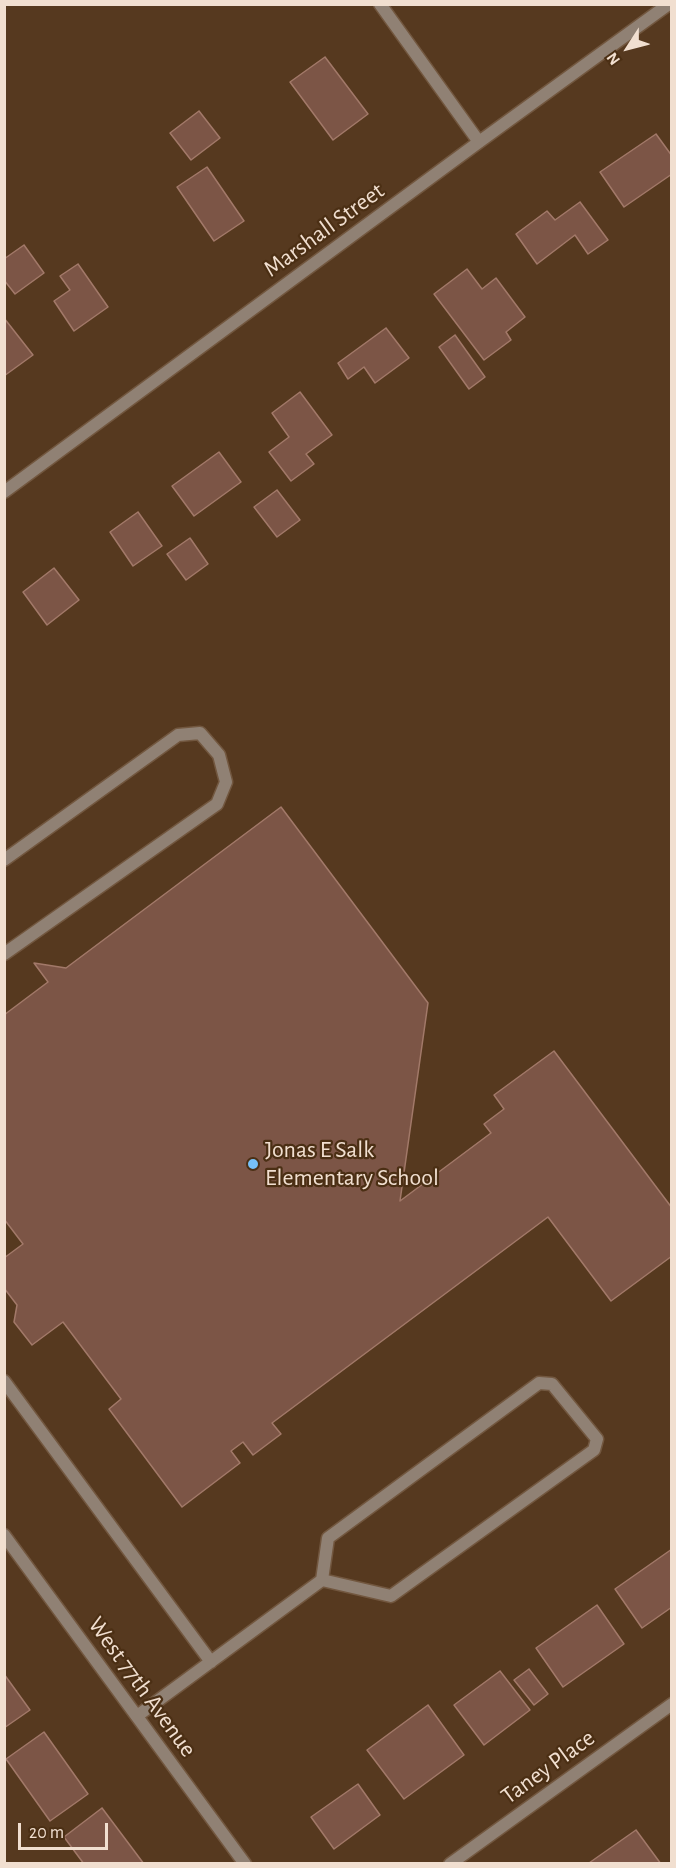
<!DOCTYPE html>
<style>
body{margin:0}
#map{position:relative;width:676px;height:1868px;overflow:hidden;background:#56391f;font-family:"Alegreya Sans",sans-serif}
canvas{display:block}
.frame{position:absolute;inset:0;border:6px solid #f1dfd0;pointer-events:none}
.north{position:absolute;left:598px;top:18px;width:60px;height:60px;-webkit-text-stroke:4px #4b2f14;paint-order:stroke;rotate:234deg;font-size:16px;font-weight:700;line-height:24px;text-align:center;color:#f1dfd0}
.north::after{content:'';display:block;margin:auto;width:21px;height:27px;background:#f1dfd0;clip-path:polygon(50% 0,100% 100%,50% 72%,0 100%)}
.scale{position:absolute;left:18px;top:1823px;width:90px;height:27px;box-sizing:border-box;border:3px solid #f1dfd0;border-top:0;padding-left:8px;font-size:18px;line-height:21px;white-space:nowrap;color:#f1dfd0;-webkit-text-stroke:4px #4b2f14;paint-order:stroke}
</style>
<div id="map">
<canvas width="676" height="1868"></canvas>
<div class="frame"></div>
<div class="north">N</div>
<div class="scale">20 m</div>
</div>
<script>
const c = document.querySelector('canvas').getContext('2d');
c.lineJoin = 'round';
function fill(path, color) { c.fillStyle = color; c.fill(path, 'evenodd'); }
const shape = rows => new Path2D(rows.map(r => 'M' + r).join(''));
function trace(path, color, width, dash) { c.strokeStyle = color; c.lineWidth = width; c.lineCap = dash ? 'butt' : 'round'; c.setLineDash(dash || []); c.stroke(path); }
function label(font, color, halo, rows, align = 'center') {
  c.font = font + ' "Alegreya Sans",sans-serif'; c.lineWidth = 4.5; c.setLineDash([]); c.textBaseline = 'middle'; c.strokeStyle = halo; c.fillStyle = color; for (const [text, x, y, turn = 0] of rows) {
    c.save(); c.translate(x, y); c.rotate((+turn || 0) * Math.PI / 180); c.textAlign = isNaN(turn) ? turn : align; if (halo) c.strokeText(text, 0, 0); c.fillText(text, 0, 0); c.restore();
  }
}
const building = shape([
 [325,57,368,114,333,140,290,82,325,57],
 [199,111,220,138,191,160,170,133,199,111],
 [656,134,672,156,672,174,624,207,600,172,656,134],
 [207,167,244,221,214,241,177,187,207,167],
 [580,202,608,240,588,254,575,235,537,264,516,234,547,211,555,220,580,202],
 [24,245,44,273,15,294,4,280,4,259,24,245],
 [78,264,108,307,74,331,54,301,70,290,60,276,78,264],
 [467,269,482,289,496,278,525,317,506,332,511,340,484,360,434,294,467,269],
 [4,318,33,355,4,376,4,318],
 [386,328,409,358,375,383,364,367,348,379,338,363,386,328],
 [455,335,485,377,469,389,439,347,455,335],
 [300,392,332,435,306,454,314,464,291,481,269,452,289,437,272,413,300,392],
 [219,452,241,482,194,516,172,486,219,452],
 [277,490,300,520,277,537,254,507,277,490],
 [138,512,162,546,133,566,110,532,138,512],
 [190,538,208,564,186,580,167,554,190,538],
 [54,568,79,600,47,625,23,592,54,568],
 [281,807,428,1003,400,1201,491,1133,484,1124,504,1109,494,1095,554,1051,672,1208,672,1256,611,1301,548,1217,272,1423,281,1434,253,1455,243,1442,231,1451,240,1463,182,1507,109,1409,121,1399,63,1322,32,1345,14,1322,17,1305,4,1288,4,1258,23,1244,4,1219,4,1015,48,982,34,963,66,968,281,807],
 [672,1549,672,1607,642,1628,615,1589,672,1549],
 [597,1605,624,1644,563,1687,536,1648,597,1605],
 [529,1669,548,1694,534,1705,514,1680,529,1669],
 [500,1671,530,1710,484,1745,454,1705,500,1671],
 [4,1674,30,1710,4,1728,4,1674],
 [428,1705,464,1755,404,1799,367,1750,428,1705],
 [44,1732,88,1794,50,1821,6,1759,44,1732],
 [358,1784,380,1815,334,1849,311,1817,358,1784],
 [102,1808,144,1864,84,1864,64,1837,102,1808],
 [636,1830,661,1864,589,1863,636,1830]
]);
const service = shape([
 [4,860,178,735,200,733,219,755,226,782,217,804,4,954],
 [4,1381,211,1662],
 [137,1716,322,1580,391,1596,594,1450,597,1439,552,1384,539,1383,328,1538,322,1580]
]);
const minor = shape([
 [380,4,479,142],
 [4,492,479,142,669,4],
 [4,1535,245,1864],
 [450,1864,672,1704]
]);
const markers = [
 [253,1164,6,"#76c0f7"]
];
const streetNames = [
 ["Marshall Street",324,230,-36],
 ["West 77th Avenue",142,1687,54],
 ["Taney Place",548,1767,-36]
];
const poiNames = [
 ["Jonas E Salk",265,1150],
 ["Elementary School",265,1178]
];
fill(building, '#7c5546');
trace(building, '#a27969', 1.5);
trace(service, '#72573f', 15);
trace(minor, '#72573f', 15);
trace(service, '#908174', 12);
trace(minor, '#908174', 12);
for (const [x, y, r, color] of markers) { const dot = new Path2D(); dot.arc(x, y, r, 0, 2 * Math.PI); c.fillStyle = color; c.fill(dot); trace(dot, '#4b2f14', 2); }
label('24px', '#f1dfd0', '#4b2f14', streetNames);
label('24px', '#f1dfd0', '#4b2f14', poiNames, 'left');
</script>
